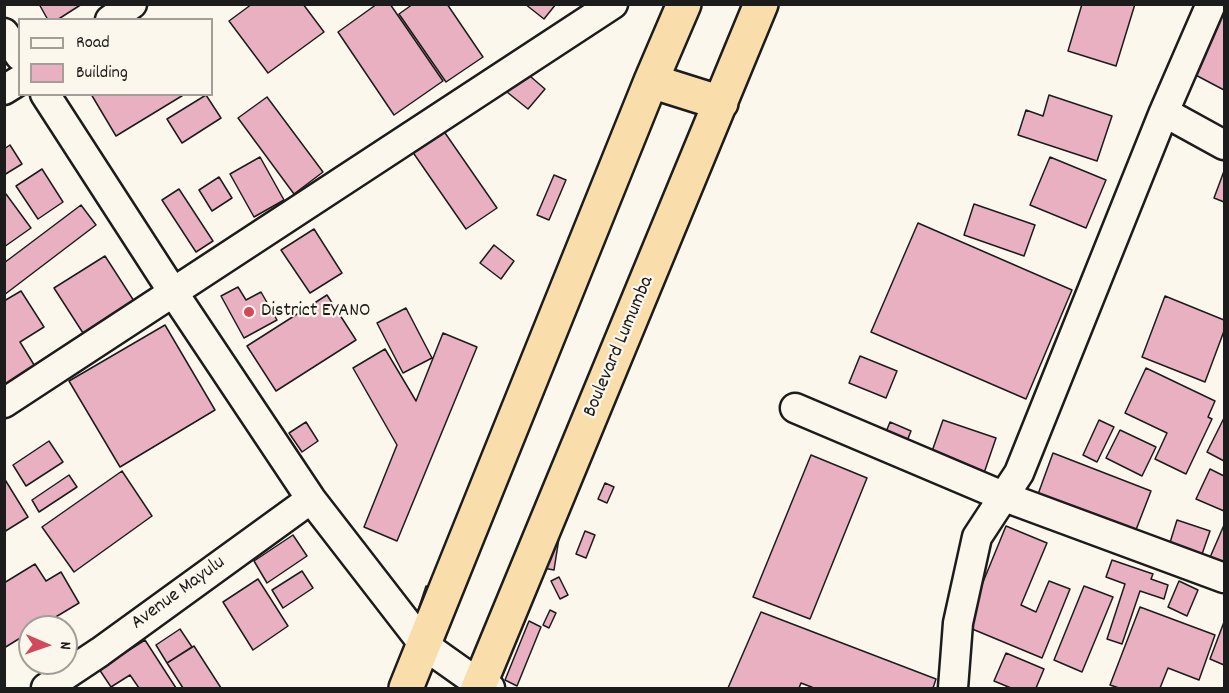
<!DOCTYPE html>
<style>
body{margin:0}
#map{position:relative;width:1229px;height:693px;overflow:hidden;background:#fbf7ec;font-family:Dekko,sans-serif}
canvas{display:block}
.frame{position:absolute;inset:0;border:6px solid #1c1c1c;pointer-events:none}
.legend{position:absolute;left:18px;top:18px;width:195px;height:78px;box-sizing:border-box;background:#fbf7ec;border:2px solid #a29f99;margin:0;padding:8px 10px;list-style:none;font-size:18px;color:#1c1c1c}
.legend li{display:flex;align-items:center;gap:12px;height:30px}
.legend b{width:30px;border:2px solid #a29f99}
.north{position:absolute;left:18px;top:615px;width:60px;height:60px;box-sizing:border-box;background:#fbf7ec;border:2px solid #a29f99;border-radius:50%;rotate:92deg;font-size:16px;font-weight:700;line-height:24px;text-align:center;color:#1c1c1c}
.north::after{content:'';display:block;margin:auto;width:21px;height:27px;background:#d1495b;clip-path:polygon(50% 0,100% 100%,50% 72%,0 100%)}
</style>
<div id="map">
<canvas width="1229" height="693"></canvas>
<div class="frame"></div>
<ul class="legend">
<li><b style="height:8px;background:#fbf7ec"></b>Road</li>
<li><b style="height:16px;background:#e9b0c2"></b>Building</li>
</ul>
<div class="north">N</div>
</div>
<script>
const c = document.querySelector('canvas').getContext('2d');
c.lineJoin = 'round';
function fill(path, color) { c.fillStyle = color; c.fill(path, 'evenodd'); }
const shape = rows => new Path2D(rows.map(r => 'M' + r).join(''));
function trace(path, color, width, dash) { c.strokeStyle = color; c.lineWidth = width; c.lineCap = dash ? 'butt' : 'round'; c.setLineDash(dash || []); c.stroke(path); }
function label(font, color, halo, rows, align = 'center') {
  c.font = font + ' Dekko,sans-serif'; c.lineWidth = 4.5; c.setLineDash([]); c.textBaseline = 'middle'; c.strokeStyle = halo; c.fillStyle = color; for (const [text, x, y, turn = 0] of rows) {
    c.save(); c.translate(x, y); c.rotate((+turn || 0) * Math.PI / 180); c.textAlign = isNaN(turn) ? turn : align; if (halo) c.strokeText(text, 0, 0); c.fillText(text, 0, 0); c.restore();
  }
}
const building = shape([
 [39,4,82,4,57,20,48,20,39,4],
 [252,4,303,4,324,32,268,73,229,21,252,4],
 [377,4,390,4,443,81,394,115,338,32,377,4],
 [413,4,447,4,483,57,446,82,399,14,413,4],
 [525,4,556,4,544,19,525,4],
 [1082,4,1135,4,1116,66,1068,51,1082,4],
 [1224,4,1224,90,1188,71,1224,4],
 [524,71,545,89,528,109,507,92,524,71],
 [91,94,185,94,116,136,91,94],
 [206,95,221,118,182,143,167,119,206,95],
 [1049,95,1112,116,1097,161,1018,135,1026,110,1043,116,1049,95],
 [267,97,323,172,294,194,238,118,267,97],
 [443,130,497,208,466,229,412,151,443,130],
 [10,145,22,164,4,175,4,149,10,145],
 [260,157,284,200,254,217,230,174,260,157],
 [1050,157,1106,180,1086,228,1030,205,1050,157],
 [42,169,63,202,38,219,16,186,42,169],
 [1224,171,1224,202,1214,198,1224,171],
 [554,175,566,180,549,220,537,215,554,175],
 [219,177,232,198,212,211,199,190,219,177],
 [179,189,213,241,196,252,162,200,179,189],
 [6,194,31,228,4,247,4,195,6,194],
 [974,204,1035,225,1024,256,964,235,974,204],
 [81,205,96,225,4,295,4,263,81,205],
 [918,223,1072,290,1026,399,871,332,918,223],
 [314,229,342,273,310,293,281,250,314,229],
 [494,245,514,261,501,279,480,263,494,245],
 [105,256,134,301,83,333,54,288,105,256],
 [238,287,246,300,261,292,277,320,244,338,221,296,238,287],
 [21,291,44,327,20,342,36,368,4,388,4,301,21,291],
 [327,295,356,340,276,391,247,346,327,295],
 [1165,296,1224,320,1224,331,1205,382,1142,357,1165,296],
 [406,308,432,358,403,373,377,323,406,308],
 [165,325,215,410,120,467,69,381,165,325],
 [443,333,477,347,397,541,364,527,397,445,353,368,385,349,416,401,443,333],
 [860,356,897,371,886,398,849,383,860,356],
 [1146,368,1215,401,1208,417,1212,419,1186,474,1155,459,1167,433,1125,413,1146,368],
 [1224,418,1224,461,1207,452,1224,418],
 [943,420,996,438,983,476,930,457,943,420],
 [1099,420,1114,427,1097,462,1083,455,1099,420],
 [306,422,318,441,302,452,289,433,306,422],
 [890,422,911,431,903,451,882,442,890,422],
 [1120,430,1156,447,1142,476,1106,458,1120,430],
 [49,441,63,462,26,486,13,465,49,441],
 [1053,453,1151,491,1134,535,1037,497,1053,453],
 [811,455,867,478,810,619,753,597,811,455],
 [1210,469,1224,476,1224,511,1196,499,1210,469],
 [122,471,152,516,74,572,42,527,122,471],
 [69,475,77,487,39,512,32,500,69,475],
 [4,478,28,517,4,532,4,478],
 [605,483,614,487,607,503,598,499,605,483],
 [1177,520,1210,531,1200,560,1168,549,1177,520],
 [1224,525,1224,569,1208,562,1224,525],
 [1006,526,1047,543,1021,605,1036,612,1049,581,1070,589,1042,658,965,626,1006,526],
 [585,531,595,535,586,558,576,554,585,531],
 [293,535,307,556,267,583,254,561,293,535],
 [548,537,559,538,554,570,543,568,548,537],
 [1112,560,1153,574,1151,579,1168,585,1164,599,1140,591,1122,644,1107,639,1125,584,1106,577,1112,560],
 [35,564,46,581,61,572,79,603,39,627,30,627,30,632,4,648,4,583,35,564],
 [302,571,313,588,283,608,272,590,302,571],
 [559,577,568,595,560,599,551,581,559,577],
 [258,579,288,626,253,650,223,602,258,579],
 [1179,581,1198,590,1187,616,1168,607,1179,581],
 [426,586,435,590,427,613,418,610,426,586],
 [1084,586,1113,597,1082,672,1054,660,1084,586],
 [1140,607,1215,635,1199,680,1168,668,1160,688,1119,688,1110,685,1140,607],
 [550,610,556,613,549,628,543,625,550,610],
 [761,612,936,679,933,688,814,688,801,683,799,688,728,688,761,612],
 [529,621,541,627,517,686,505,680,529,621],
 [1224,622,1224,665,1210,659,1224,622],
 [180,629,192,647,167,663,156,645,180,629],
 [145,640,176,688,139,688,130,675,111,687,99,669,145,640],
 [194,646,221,688,183,688,167,663,194,646],
 [1006,653,1044,669,1036,688,1011,688,994,681,1006,653]
]);
const minor = shape([
 [110,20,132,4],
 [4,33,20,56],
 [4,90,20,80],
 [45,94,173,292,311,499,424,645,479,684,490,688],
 [1164,112,1224,145],
 [4,403,613,4],
 [795,408,1005,497,1224,578],
 [46,688,100,652,311,499],
 [953,688,958,623,977,537,1019,473,1164,112,1211,4]
]);
const trunk = shape([
 [651,81,721,103],
 [406,688,651,81,684,4],
 [478,688,761,4]
]);
const markers = [
 [249,312,6,"#d1495b"]
];
const poiNames = [
 ["District EYANO",261,312]
];
const streetNames = [
 ["Boulevard Lumumba",620,347,-67],
 ["Avenue Mayulu",179,594,-36]
];
fill(building, '#e9b0c2');
trace(building, '#1c1c1c', 1.5);
trace(minor, '#1c1c1c', 33);
trace(trunk, '#1c1c1c', 38);
trace(minor, '#fbf7ec', 28);
trace(trunk, '#f9deab', 33);
for (const [x, y, r, color] of markers) { const dot = new Path2D(); dot.arc(x, y, r, 0, 2 * Math.PI); c.fillStyle = color; c.fill(dot); trace(dot, '#fbf7ec', 2); }
label('20px', '#1c1c1c', '#fbf7ec', poiNames, 'left');
label('20px', '#1c1c1c', '#fbf7ec', streetNames);
</script>
